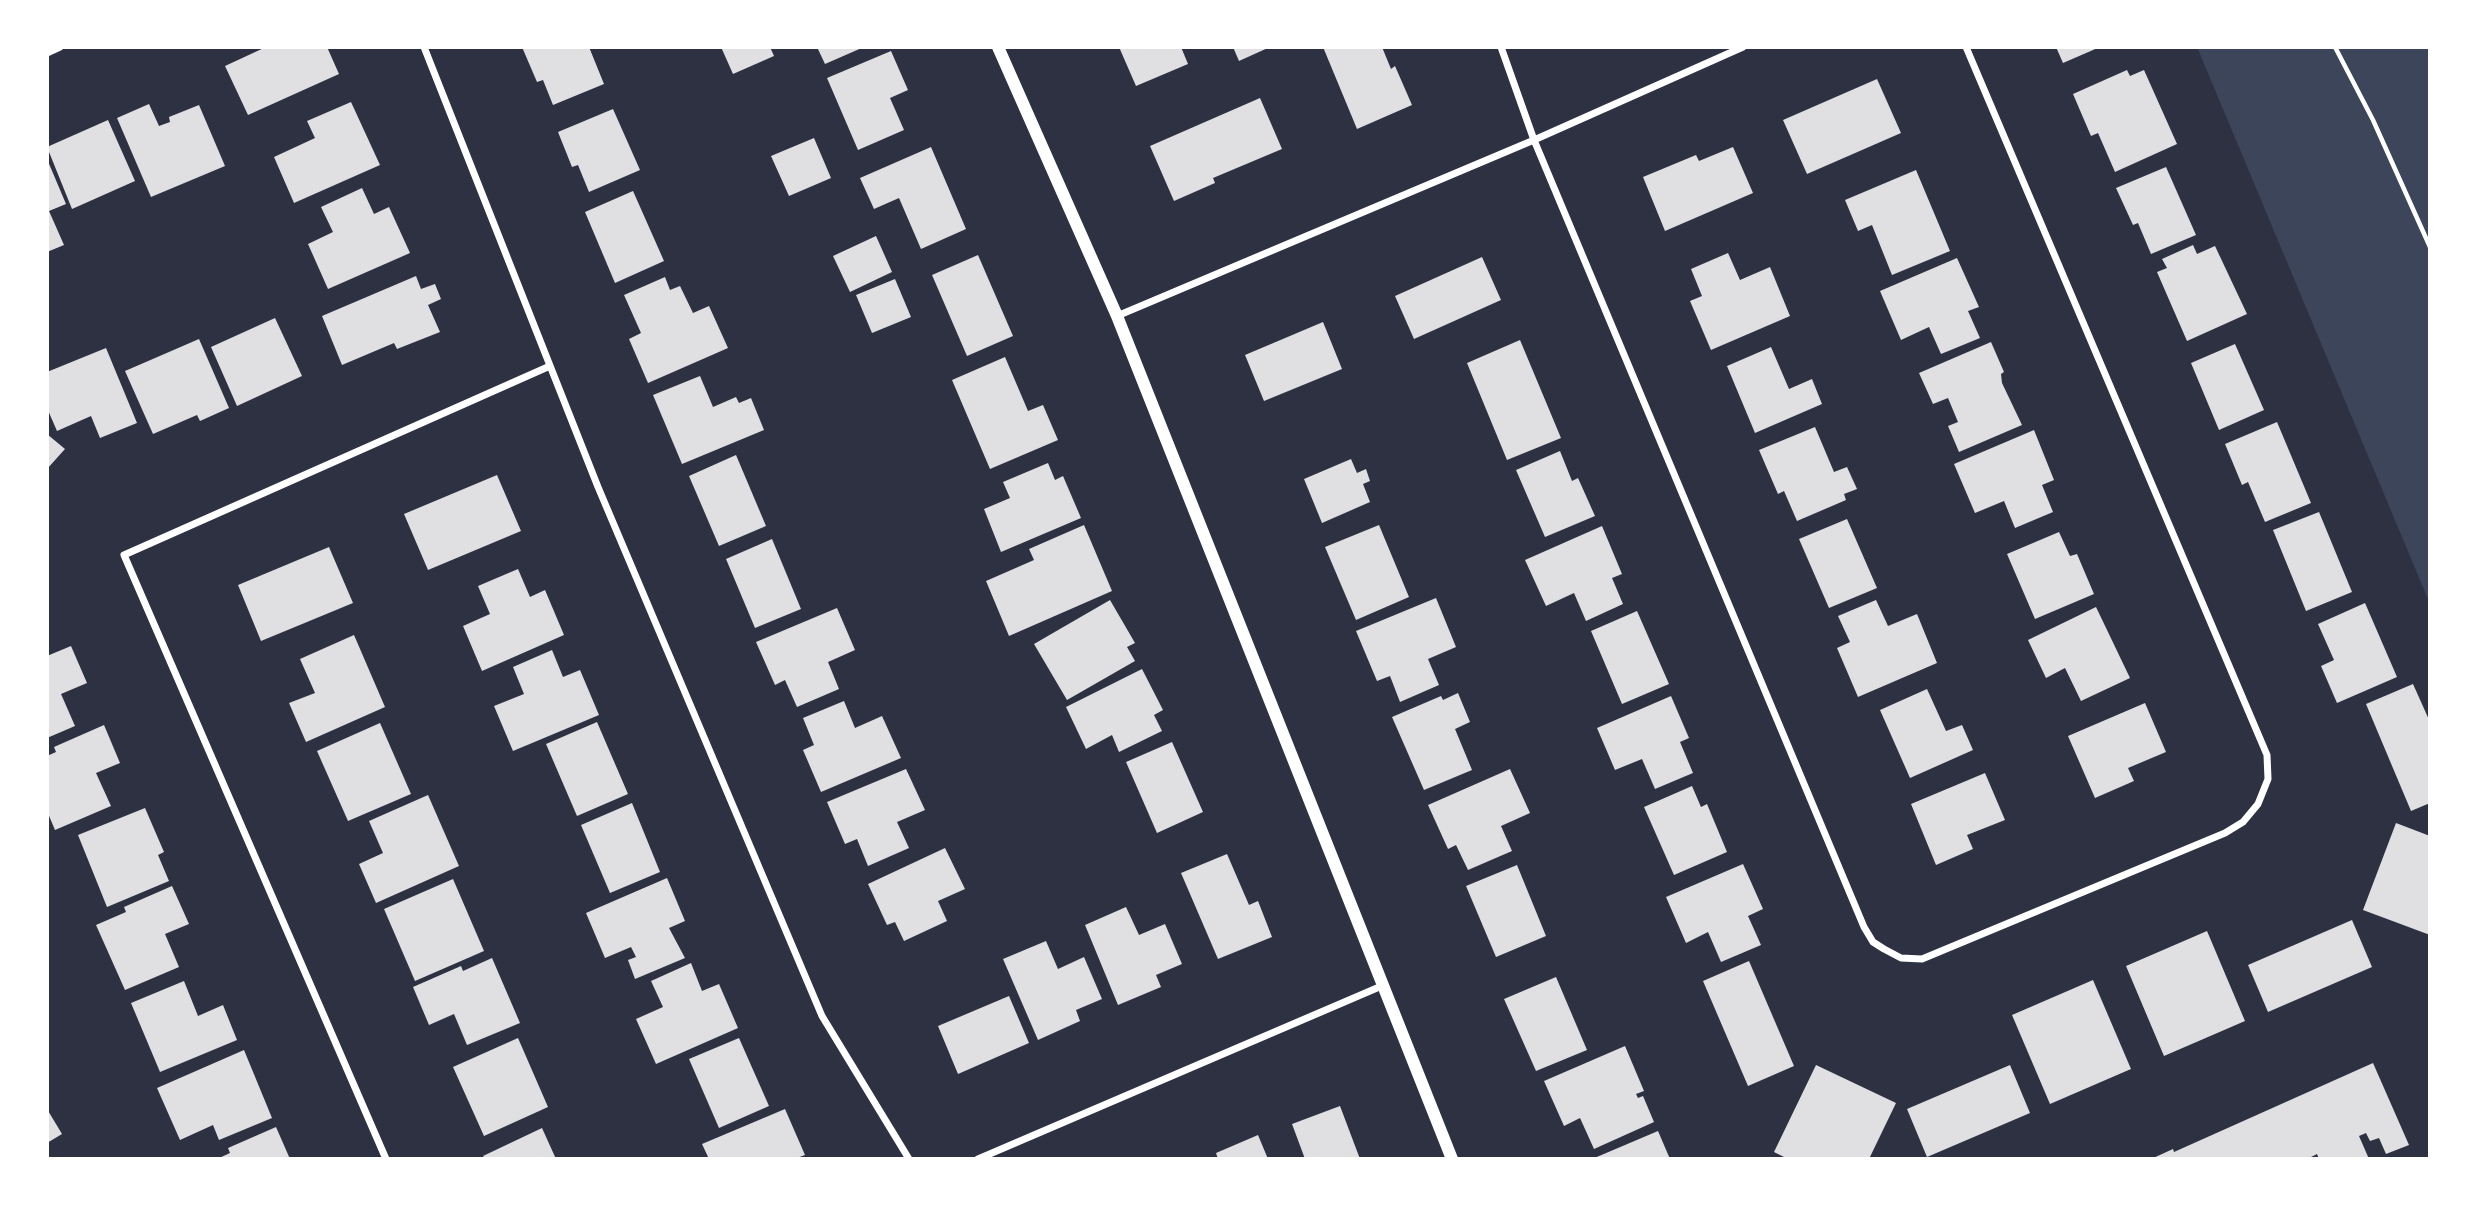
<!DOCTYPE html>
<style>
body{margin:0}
#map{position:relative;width:2477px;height:1206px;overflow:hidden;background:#2d3142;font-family:Rubik,sans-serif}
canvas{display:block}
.frame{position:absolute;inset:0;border:49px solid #fff;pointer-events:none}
</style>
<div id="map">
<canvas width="2477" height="1206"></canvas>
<div class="frame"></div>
</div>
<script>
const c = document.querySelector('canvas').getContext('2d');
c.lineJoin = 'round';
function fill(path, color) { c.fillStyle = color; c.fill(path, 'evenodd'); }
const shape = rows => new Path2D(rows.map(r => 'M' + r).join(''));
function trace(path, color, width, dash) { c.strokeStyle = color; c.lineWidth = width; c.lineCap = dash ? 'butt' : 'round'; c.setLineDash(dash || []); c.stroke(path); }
const green = shape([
 [2197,47,2430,47,2430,604]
]);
const building = shape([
 [266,47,327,47,339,74,248,115,225,66],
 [522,47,589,47,604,84,553,105,543,80,537,82],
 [721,47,770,47,774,56,733,74],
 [817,47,864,47,825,64],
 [1119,47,1181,47,1188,64,1136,86],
 [1233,47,1270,47,1239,61],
 [1323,47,1382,47,1391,69,1395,66,1412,105,1357,129],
 [2056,47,2100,47,2063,63],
 [891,51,908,90,890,98,904,130,858,150,827,78],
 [2127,70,2130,76,2144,70,2177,144,2115,172,2098,133,2091,136,2073,94],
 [1877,79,1901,133,1807,174,1783,120],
 [1260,98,1282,149,1213,178,1215,183,1174,201,1150,146],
 [351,102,380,165,294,203,274,157,315,138,307,121],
 [149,104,159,126,170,122,169,117,199,105,225,166,151,197,117,118],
 [613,109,640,170,589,192,578,165,572,167,558,132],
 [108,120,135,181,72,209,47,147],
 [814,138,831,178,789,196,771,156],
 [931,147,966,229,921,249,899,198,874,209,860,178],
 [1733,147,1753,193,1665,231,1643,177,1696,155,1699,161],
 [47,159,66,204,49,211,64,245,47,252],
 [2166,167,2196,235,2151,254,2138,223,2133,225,2116,188],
 [1916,170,1950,251,1892,275,1872,225,1858,231,1845,200],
 [362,188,374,214,389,207,410,253,328,289,308,244,333,232,321,207],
 [633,191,664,261,615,283,585,212],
 [876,236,892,272,850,292,833,256],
 [2193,245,2197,254,2215,246,2247,314,2187,341,2157,272,2167,268,2162,259],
 [1728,253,1740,280,1770,267,1790,316,1711,350,1690,301,1702,296,1691,269],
 [978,255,1013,336,967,356,932,275],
 [1482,257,1501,300,1414,339,1395,296],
 [1957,258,1979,307,1968,311,1980,338,1941,354,1929,327,1901,340,1880,291],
 [416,276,421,289,435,284,441,299,428,305,440,332,397,349,394,343,342,365,322,316],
 [665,277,670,290,680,286,693,313,709,306,728,348,648,383,629,339,641,333,624,295],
 [895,279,911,317,872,333,856,295],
 [275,318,302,376,237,406,211,347],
 [1323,322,1342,369,1264,401,1245,355],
 [199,339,229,408,200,421,197,415,153,434,125,371],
 [1520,340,1561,438,1507,460,1467,363],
 [1991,342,2004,372,2001,374,2002,383,2022,425,1959,452,1948,426,1958,422,1948,398,1933,404,1919,373],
 [2235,344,2264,410,2219,430,2191,363],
 [1771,347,1789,389,1812,379,1822,404,1755,433,1727,366],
 [106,348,137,423,100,438,91,416,57,431,47,408,47,372],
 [1005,357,1028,411,1043,405,1058,440,990,469,952,380],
 [700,376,713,407,736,397,739,403,751,398,764,430,682,464,653,395],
 [2277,422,2311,503,2265,522,2248,482,2242,485,2225,444],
 [1815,427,1834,472,1847,467,1857,489,1844,494,1846,500,1797,521,1784,491,1778,494,1759,450],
 [2034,430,2054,480,2042,485,2053,512,2015,528,2004,501,1975,513,1954,464],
 [47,434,65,449,47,469],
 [1560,451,1572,481,1578,478,1595,516,1545,537,1516,470],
 [736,455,766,526,719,546,689,476],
 [1351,459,1357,473,1366,469,1370,481,1363,484,1370,502,1322,523,1304,479],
 [1048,463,1055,480,1063,476,1081,518,1001,552,984,509,1010,498,1003,482],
 [497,475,521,531,428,570,404,514],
 [2319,512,2352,592,2306,611,2273,530],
 [1847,519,1877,588,1829,608,1799,539],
 [1084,525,1112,591,1009,636,986,581,1034,560,1029,549],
 [1379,525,1409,597,1356,620,1325,547],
 [1602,526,1622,574,1612,578,1623,604,1586,621,1574,593,1546,606,1525,560],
 [2059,532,2070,556,2077,554,2094,594,2035,619,2007,554],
 [772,539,801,609,755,628,726,559],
 [329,547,353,603,261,641,238,585],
 [518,569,530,597,545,590,564,635,482,671,463,626,490,614,478,586],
 [1436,598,1456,647,1428,659,1439,685,1400,702,1390,676,1377,681,1356,631],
 [1110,600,1135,643,1127,647,1135,661,1067,700,1034,644],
 [1876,600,1888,626,1917,614,1937,663,1858,697,1837,648,1850,642,1838,616],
 [2365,603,2397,677,2337,703,2321,666,2334,660,2318,624],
 [2096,607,2130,678,2081,701,2065,668,2046,678,2028,640],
 [837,608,855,650,828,662,839,689,797,707,785,680,775,685,756,642],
 [1637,611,1669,684,1622,704,1591,631],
 [354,635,385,707,306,742,289,703,315,693,300,659],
 [71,646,87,683,61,694,75,726,47,738,47,656],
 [552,650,563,677,580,670,599,715,513,751,494,706,524,694,513,667],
 [1142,669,1163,710,1154,715,1162,731,1119,752,1112,735,1086,749,1066,707],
 [2413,684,2430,722,2430,803,2411,811,2366,704],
 [1927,689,1946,731,1962,725,1973,750,1910,778,1880,710],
 [1458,693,1470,722,1455,729,1472,770,1424,790,1392,717,1441,696,1443,700],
 [1671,696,1689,738,1680,742,1693,773,1655,789,1642,759,1615,770,1597,728],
 [844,701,855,728,882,716,901,758,821,792,803,750,814,745,803,718],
 [2145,703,2166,752,2128,768,2134,781,2095,798,2068,736],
 [597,722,628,794,577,816,546,744],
 [380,723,411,794,348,821,317,751],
 [104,725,120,763,96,773,111,806,55,830,47,811,47,756,56,752,54,747],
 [1172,742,1203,812,1157,833,1126,762],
 [906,769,925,810,897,822,909,848,868,866,857,839,845,844,827,802],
 [1510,769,1530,813,1501,826,1512,851,1468,870,1456,845,1448,849,1428,805],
 [1985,773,2005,820,1967,835,1973,849,1936,865,1911,804],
 [1692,786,1701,807,1707,804,1727,852,1674,875,1644,807],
 [428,795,459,866,376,903,359,864,383,853,369,821],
 [632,803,660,872,610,893,581,825],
 [145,808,164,852,158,855,169,881,107,907,78,835],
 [2396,823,2430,836,2430,935,2363,910],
 [945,848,965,889,938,901,947,921,904,941,895,922,887,925,868,884],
 [1227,854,1249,905,1258,901,1272,937,1218,959,1181,873],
 [1743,864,1763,909,1748,916,1761,945,1721,962,1708,932,1686,943,1666,897],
 [1517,865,1546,936,1496,957,1466,886],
 [667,878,685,921,669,928,685,958,635,979,628,960,636,957,631,947,605,958,586,913],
 [453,879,484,951,415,981,384,909],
 [172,886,189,924,165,934,179,967,125,990,96,925,126,912,124,907],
 [1126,907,1139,935,1165,924,1182,964,1156,975,1161,987,1118,1005,1085,925],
 [2352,920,2372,967,2268,1012,2248,965],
 [2207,931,2245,1021,2164,1056,2126,966],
 [1046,941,1058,969,1084,957,1102,999,1076,1010,1080,1021,1038,1040,1003,959],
 [492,958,520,1023,467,1045,454,1014,429,1025,413,987,461,966,463,971],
 [1749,961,1794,1066,1748,1086,1703,981],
 [691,963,702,991,719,984,738,1028,656,1064,636,1019,663,1007,651,981],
 [1556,977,1587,1050,1536,1071,1504,999],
 [2093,980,2131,1069,2050,1104,2012,1015],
 [184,981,198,1016,223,1005,237,1040,160,1072,131,1003],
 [1009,996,1029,1043,958,1074,938,1026],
 [518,1038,548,1107,484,1136,453,1067],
 [739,1038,769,1106,719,1128,689,1059],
 [1625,1046,1644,1091,1636,1094,1638,1098,1643,1096,1654,1122,1594,1149,1580,1118,1564,1126,1544,1081],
 [244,1050,272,1118,219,1140,213,1125,180,1140,157,1088],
 [2373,1063,2409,1145,2386,1154,2379,1138,2370,1141,2366,1133,2359,1136,2369,1159,2319,1159,2317,1154,2307,1159,2151,1159,2173,1149,2174,1152],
 [1816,1065,1896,1103,1869,1159,1788,1159,1774,1152],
 [2010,1065,2030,1113,1927,1157,1907,1109],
 [1340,1106,1360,1159,1305,1159,1292,1124],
 [47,1109,62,1134,47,1143],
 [785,1109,805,1155,794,1159,709,1159,702,1144],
 [276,1127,290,1159,217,1159,230,1153,228,1148],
 [542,1128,556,1159,485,1159,483,1156],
 [1658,1131,1670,1159,1592,1159],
 [1258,1135,1268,1159,1218,1159,1216,1153]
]);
const path = shape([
 [2335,47,2373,120,2430,247]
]);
const minor = shape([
 [424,47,598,487,822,1016,909,1159],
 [1501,47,1534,140,1864,927,1873,942,1884,949,1901,958,1922,959,2225,833,2243,822,2258,804,2268,779,2267,755,1966,47],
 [47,53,60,47],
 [1117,316,1534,140,1743,47],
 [386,1159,124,555,550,366],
 [978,1159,1384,985]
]);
const tertiary = shape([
 [998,47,1117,316,1452,1159]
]);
fill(green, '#3c4559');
fill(building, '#e0e0e3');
trace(path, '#fff', 4.5);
trace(minor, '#fff', 7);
trace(tertiary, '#fff', 12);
</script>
